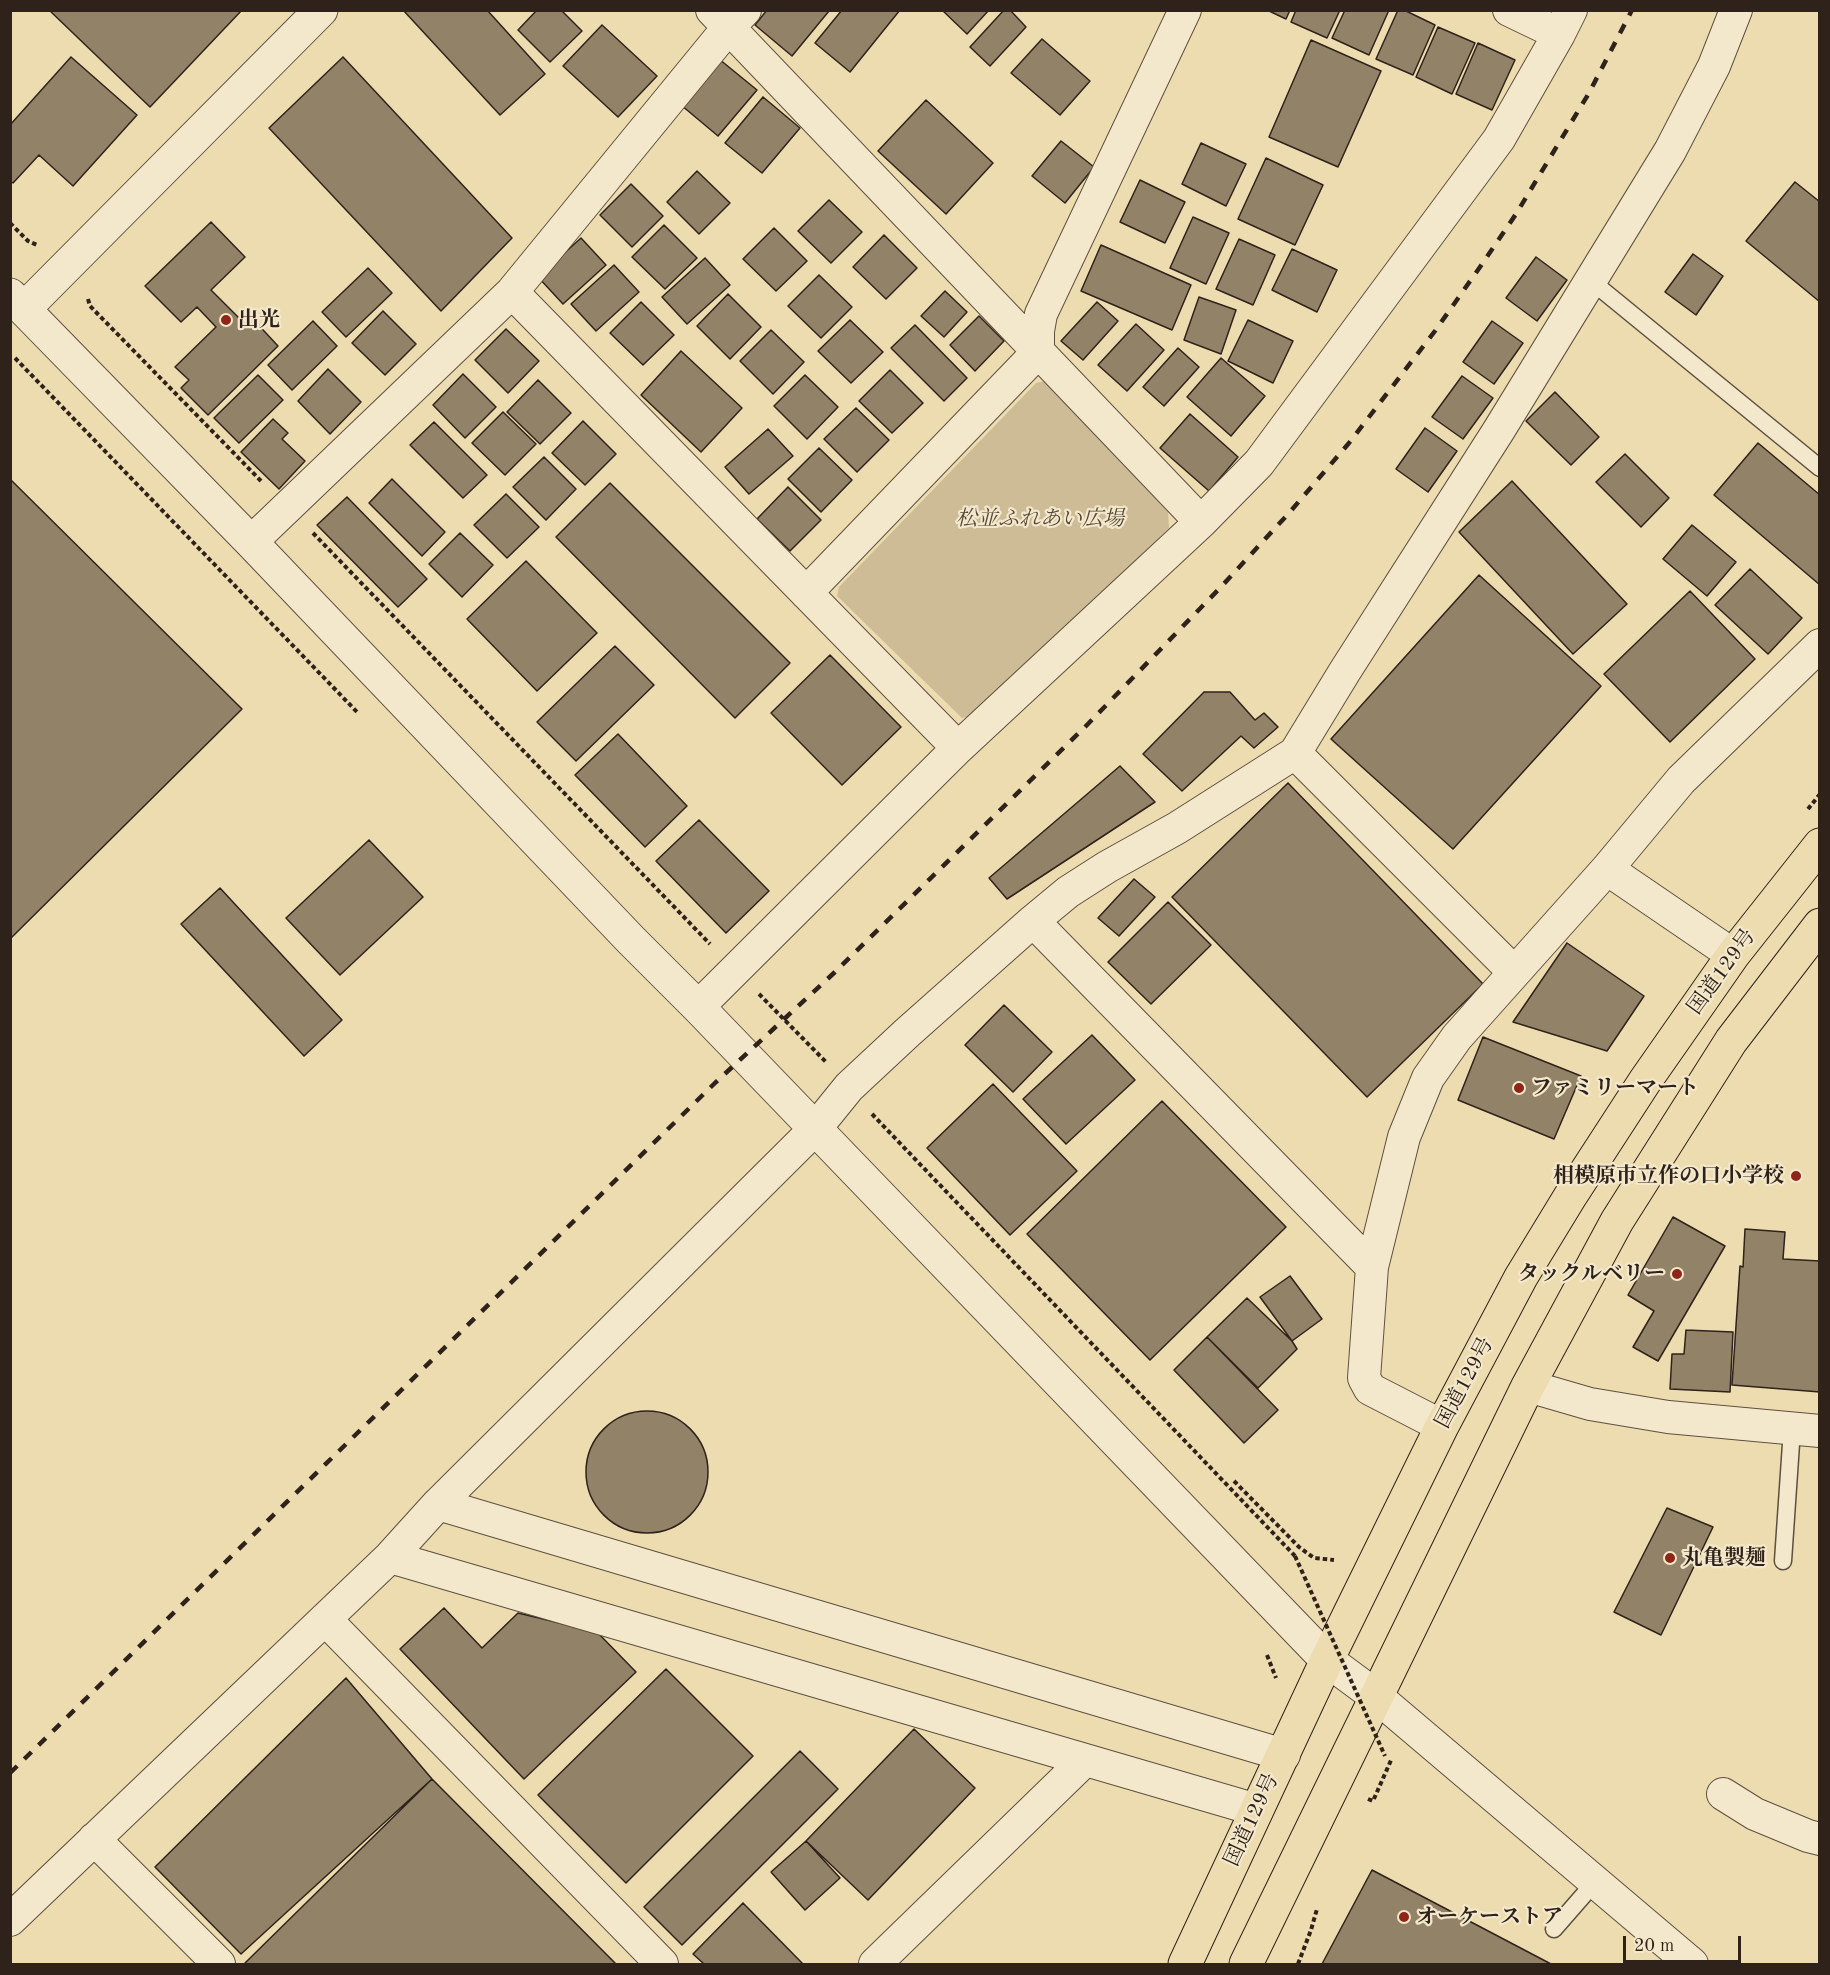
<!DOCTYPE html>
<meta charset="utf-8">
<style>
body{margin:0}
#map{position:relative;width:1830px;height:1975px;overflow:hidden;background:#eddcaf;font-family:"Old Standard TT",serif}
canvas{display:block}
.frame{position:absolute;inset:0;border:12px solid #2f221b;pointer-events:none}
.scale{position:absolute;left:1623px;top:1936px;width:118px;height:27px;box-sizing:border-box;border:3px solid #2f221b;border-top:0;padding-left:8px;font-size:18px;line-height:21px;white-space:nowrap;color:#2f221b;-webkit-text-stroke:4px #f3e8cb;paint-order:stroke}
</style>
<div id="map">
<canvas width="1830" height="1975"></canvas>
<div class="frame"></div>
<div class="scale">20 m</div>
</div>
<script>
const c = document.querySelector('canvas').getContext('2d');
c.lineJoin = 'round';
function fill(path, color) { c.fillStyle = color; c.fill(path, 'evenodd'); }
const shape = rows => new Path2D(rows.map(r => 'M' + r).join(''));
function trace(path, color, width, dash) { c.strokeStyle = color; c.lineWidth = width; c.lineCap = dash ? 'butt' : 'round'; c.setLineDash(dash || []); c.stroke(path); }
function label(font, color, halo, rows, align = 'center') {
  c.font = font + ' "Old Standard TT","Noto Serif JP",serif'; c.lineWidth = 4.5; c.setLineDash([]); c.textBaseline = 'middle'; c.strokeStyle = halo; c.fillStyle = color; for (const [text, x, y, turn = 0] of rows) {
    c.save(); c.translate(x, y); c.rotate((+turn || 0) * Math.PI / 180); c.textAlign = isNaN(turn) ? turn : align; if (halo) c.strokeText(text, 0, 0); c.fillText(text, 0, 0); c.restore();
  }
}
const green = shape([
 [1045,381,1168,512,1169,528,975,715,962,718,837,596,839,587,1036,383]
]);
const building = shape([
 [49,10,242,10,150,107,49,10],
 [403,10,487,10,545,74,500,115,403,10],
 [537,10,561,10,582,31,550,62,518,30,537,10],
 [767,10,828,10,829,11,792,56,755,25,767,10],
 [842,10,900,10,850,72,815,43,842,10],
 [942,10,989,10,967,34,942,10],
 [1004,10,1010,10,1026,27,990,66,970,47,1004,10],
 [1267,10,1290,10,1286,19,1267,10],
 [1296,10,1340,10,1327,38,1291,22,1296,10],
 [1345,10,1389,10,1369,55,1332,38,1345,10],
 [1398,10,1404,10,1435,25,1413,75,1376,59,1398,10],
 [602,25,657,76,618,117,563,66,602,25],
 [1438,27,1475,43,1452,94,1416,77,1438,27],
 [1042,39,1090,81,1060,115,1011,73,1042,39],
 [1311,40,1381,71,1338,167,1269,137,1311,40],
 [1478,43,1515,60,1492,110,1456,94,1478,43],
 [71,57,137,115,73,186,39,155,13,183,10,181,10,125,71,57],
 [343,57,512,238,441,311,269,128,343,57],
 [719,59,757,90,718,136,681,105,719,59],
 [763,97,800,128,762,173,725,143,763,97],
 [926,100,993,163,946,214,878,151,926,100],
 [1061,141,1094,167,1065,203,1032,176,1061,141],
 [1201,143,1246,164,1226,206,1182,184,1201,143],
 [1266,158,1323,185,1295,245,1238,219,1266,158],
 [697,171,730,203,699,234,667,202,697,171],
 [1140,180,1185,202,1165,243,1120,222,1140,180],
 [1795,182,1820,202,1820,302,1746,241,1795,182],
 [631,184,663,216,632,247,600,215,631,184],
 [829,200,862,232,831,263,798,231,829,200],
 [1193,217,1229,233,1206,284,1170,268,1193,217],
 [211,222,245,257,211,290,245,324,252,318,278,346,208,415,181,388,189,380,175,367,216,327,197,307,181,322,145,286,211,222],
 [664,225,697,258,665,289,632,257,664,225],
 [774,228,807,261,776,291,743,259,774,228],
 [884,235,917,268,886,299,853,267,884,235],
 [581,238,606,265,563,304,538,277,581,238],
 [1239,239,1275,255,1253,305,1216,289,1239,239],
 [1101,245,1191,285,1172,330,1081,291,1101,245],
 [1292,249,1337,270,1317,312,1272,290,1292,249],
 [1693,254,1723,276,1696,315,1665,292,1693,254],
 [1536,257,1567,280,1537,321,1506,298,1536,257],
 [705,258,730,285,687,324,662,297,705,258],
 [614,265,639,292,596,331,571,304,614,265],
 [368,268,392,293,346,337,322,312,368,268],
 [819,275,852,307,821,338,788,306,819,275],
 [945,291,967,312,944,337,921,316,945,291],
 [728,294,761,327,730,359,697,326,728,294],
 [1199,297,1236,310,1221,354,1184,340,1199,297],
 [641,302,674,335,643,365,610,333,641,302],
 [1097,302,1118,321,1083,360,1061,341,1097,302],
 [383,311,416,344,385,375,352,343,383,311],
 [979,316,1004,341,975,371,950,345,979,316],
 [850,320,883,352,851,383,818,351,850,320],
 [1248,320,1293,341,1273,383,1228,361,1248,320],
 [313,321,337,346,292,390,268,365,313,321],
 [1492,321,1523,343,1494,384,1463,362,1492,321],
 [1136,324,1164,350,1127,391,1098,365,1136,324],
 [915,325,967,378,944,401,891,348,915,325],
 [506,329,539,361,508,393,475,360,506,329],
 [771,330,804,362,773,394,740,361,771,330],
 [1178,348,1199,367,1164,406,1143,387,1178,348],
 [681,351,742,408,701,452,641,395,681,351],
 [1221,358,1265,396,1231,436,1187,397,1221,358],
 [328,369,361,402,330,434,298,401,328,369],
 [890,370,923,403,892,433,859,401,890,370],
 [463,374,496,407,465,438,433,405,463,374],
 [258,375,283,400,239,443,214,418,258,375],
 [805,375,838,407,807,439,774,406,805,375],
 [1462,376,1493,398,1463,439,1432,417,1462,376],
 [538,380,571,413,540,444,507,412,538,380],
 [1555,392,1599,437,1571,465,1526,421,1555,392],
 [856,408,889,440,857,472,824,439,856,408],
 [503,412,536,444,505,475,472,443,503,412],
 [1190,414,1238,457,1209,491,1160,448,1190,414],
 [273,419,288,433,282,439,305,461,279,489,241,452,273,419],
 [583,421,616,454,585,485,552,453,583,421],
 [434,422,487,475,463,498,410,445,434,422],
 [1425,428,1457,451,1428,492,1396,469,1425,428],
 [768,429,793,456,749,494,725,467,768,429],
 [1758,443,1820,495,1820,585,1714,495,1758,443],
 [819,448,852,480,821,512,788,479,819,448],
 [1625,454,1669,498,1641,527,1596,482,1625,454],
 [544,457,576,489,546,520,513,487,544,457],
 [10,479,242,709,10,939,10,479],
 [392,479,445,532,422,556,369,503,392,479],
 [1512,481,1627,604,1573,654,1459,532,1512,481],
 [610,483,790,663,735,718,556,537,610,483],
 [788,487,821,520,790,551,757,519,788,487],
 [506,494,539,527,507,558,474,525,506,494],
 [347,497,427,579,398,607,317,525,347,497],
 [1692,525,1736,562,1707,596,1663,559,1692,525],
 [460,533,493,565,462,597,429,564,460,533],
 [526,561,597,633,537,691,467,619,526,561],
 [1750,569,1802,618,1768,654,1715,605,1750,569],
 [1479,575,1601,686,1453,849,1331,739,1479,575],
 [1690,591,1755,659,1670,742,1604,674,1690,591],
 [615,646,654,685,576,761,537,722,615,646],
 [830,655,901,727,842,785,771,713,830,655],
 [1204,692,1230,692,1255,720,1264,713,1278,727,1254,748,1241,736,1182,791,1143,754,1204,692],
 [618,734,687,806,645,847,575,775,618,734],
 [1120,766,1155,802,1007,899,989,878,1120,766],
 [1288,783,1483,984,1367,1097,1172,897,1288,783],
 [699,820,769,891,726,933,656,861,699,820],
 [369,840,423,897,340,975,286,918,369,840],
 [1134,879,1155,897,1119,936,1098,918,1134,879],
 [220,888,342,1020,304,1056,181,924,220,888],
 [1168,902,1211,945,1151,1004,1108,962,1168,902],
 [1567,943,1644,996,1607,1051,1513,1022,1567,943],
 [1004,1005,1052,1052,1013,1092,965,1045,1004,1005],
 [1092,1035,1135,1080,1066,1144,1023,1099,1092,1035],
 [1483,1037,1581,1076,1554,1139,1458,1100,1483,1037],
 [993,1084,1077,1171,1010,1235,927,1148,993,1084],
 [1162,1101,1286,1227,1150,1360,1027,1234,1162,1101],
 [1673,1217,1725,1246,1658,1361,1633,1347,1654,1311,1628,1295,1673,1217],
 [1745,1229,1785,1232,1783,1259,1820,1261,1820,1392,1732,1385,1740,1266,1743,1267,1745,1229],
 [1290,1276,1322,1319,1292,1341,1260,1297,1290,1276],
 [1247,1298,1292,1341,1297,1349,1258,1388,1207,1337,1247,1298],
 [1686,1330,1733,1332,1730,1392,1670,1389,1672,1354,1684,1354,1686,1330],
 [1207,1337,1278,1410,1244,1443,1174,1370,1207,1337],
 '586 1472a61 61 0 1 1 122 0a61 61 0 1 1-122 0Z',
 [1667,1508,1713,1527,1661,1635,1614,1612,1667,1508],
 [444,1608,482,1648,518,1613,597,1632,636,1672,524,1779,400,1649,444,1608],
 [666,1669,753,1756,626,1883,538,1795,666,1669],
 [346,1678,432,1779,241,1954,155,1867,346,1678],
 [914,1729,975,1788,868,1900,806,1841,914,1729],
 [800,1751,838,1789,682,1945,644,1907,800,1751],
 [432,1779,616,1964,247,1964,245,1963,432,1779],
 [806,1841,840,1878,805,1910,771,1872,806,1841],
 [1372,1870,1551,1964,1322,1964,1372,1870],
 [743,1903,803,1964,704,1964,693,1954,743,1903]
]);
const path = shape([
 [10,223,28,241,37,245],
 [88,299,90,306,262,482],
 [15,358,358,713],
 [313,533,710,944],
 [1808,809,1820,794],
 [759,994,826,1062],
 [872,1114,1295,1556],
 [1234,1481,1299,1547,1314,1558,1334,1560],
 [1267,1655,1276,1678],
 [1368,1799,1373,1801,1392,1758],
 [1298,1964,1311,1930,1317,1909]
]);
const service = shape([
 [1590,280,1820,468],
 [1783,1561,1792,1429],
 [1554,1929,1595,1882]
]);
const minor = shape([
 [712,10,1201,522],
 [1509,10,1559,34],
 [512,292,958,748],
 [251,542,512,292,728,28,745,10],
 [806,593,1038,352,1038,331,1041,314,1185,10],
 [1295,753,1514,972],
 [1607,869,1733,955],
 [1033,921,1372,1267],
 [698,1007,958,748,1201,522,1259,463,1499,139,1559,34,1571,10],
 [1528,1386,1590,1404,1668,1417,1820,1431],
 [1442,1426,1370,1389,1364,1378,1372,1267,1404,1137,1428,1078,1457,1037,1607,869,1681,780,1820,645],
 [438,1504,1284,1755],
 [390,1557,1257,1810],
 [325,1619,662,1964],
 [1377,1697,1692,1964],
 [1723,1794,1755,1814,1808,1836,1820,1839],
 [94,1839,219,1964],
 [10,1920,390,1557,438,1504,815,1129,849,1087,908,1032,1033,921,1068,892,1107,867,1177,828,1295,753,1345,671,1499,430,1670,151,1714,66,1736,10],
 [875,1964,1085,1760]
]);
const tertiary = shape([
 [10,295,251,542,631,940,698,1007,1327,1660,1377,1697],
 [24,309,321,10]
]);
const trunk = shape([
 [1185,1964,1327,1660,1442,1426,1521,1277,1571,1195,1645,1081,1733,955,1820,845],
 [1246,1964,1528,1386,1617,1221,1731,1041,1820,925]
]);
const rail = shape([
 [10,1773,716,1082,835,972,1085,727,1220,588,1289,513,1349,443,1435,331,1480,267,1516,214,1589,93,1632,10]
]);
const pathBridge = shape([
 [1295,1556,1385,1756]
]);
const markers = [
 [226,320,6,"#8f2418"],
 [1519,1088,6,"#8f2418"],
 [1796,1176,6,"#8f2418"],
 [1677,1274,6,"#8f2418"],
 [1670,1558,6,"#8f2418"],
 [1404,1917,6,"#8f2418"]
];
const poiNames = [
 ["出光",238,320],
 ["ファミリーマート",1531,1088],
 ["相模原市立作の口小学校",1784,1176,"right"],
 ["タックルベリー",1665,1274,"right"],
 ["丸亀製麺",1682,1558],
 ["オーケーストア",1416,1917]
];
const parkNames = [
 ["松並ふれあい広場",1040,519]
];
const streetNames = [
 ["国道129号",1722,972,-54],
 ["国道129号",1465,1383,-62],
 ["国道129号",1252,1820,-65]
];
fill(green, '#cdbc96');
fill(building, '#928368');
trace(building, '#2f221b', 1.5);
trace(service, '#5e5040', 19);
trace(minor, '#5e5040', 34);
trace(tertiary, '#5e5040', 35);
trace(trunk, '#2f221b', 35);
trace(path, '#2f221b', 4, [4.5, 3]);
trace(service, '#f3e8cb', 16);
trace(minor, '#f3e8cb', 32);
trace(tertiary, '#f3e8cb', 33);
trace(trunk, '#eddcaf', 33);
trace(rail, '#2f221b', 4.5, [10, 10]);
trace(pathBridge, '#2f221b', 4, [4.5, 3]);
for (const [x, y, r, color] of markers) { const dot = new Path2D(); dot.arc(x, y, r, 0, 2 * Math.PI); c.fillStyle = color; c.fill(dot); trace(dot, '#f3e8cb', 2); }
label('bold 21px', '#2f221b', '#f3e8cb', poiNames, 'left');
label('italic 21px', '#56483a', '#f3e8cb', parkNames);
label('21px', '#2f221b', '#f3e8cb', streetNames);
</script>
